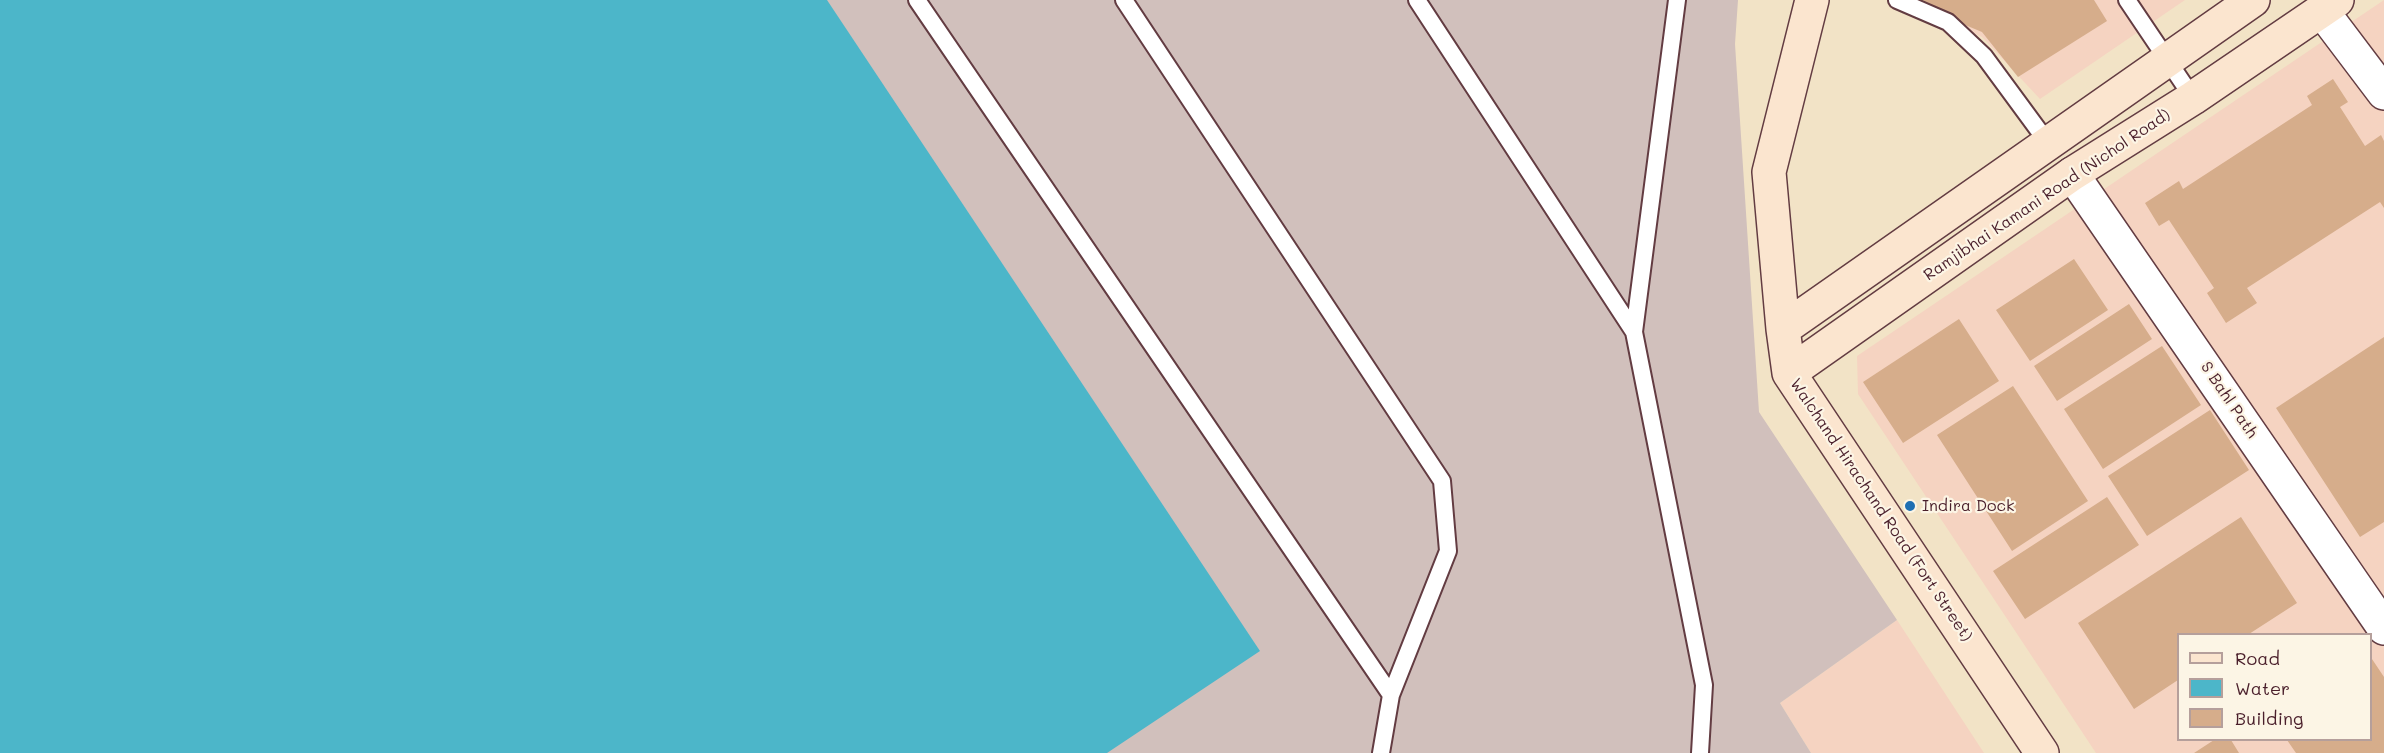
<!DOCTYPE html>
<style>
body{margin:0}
#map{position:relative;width:2384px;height:753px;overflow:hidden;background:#f2e3c6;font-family:Mali,sans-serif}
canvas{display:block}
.legend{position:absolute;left:2177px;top:633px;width:195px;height:108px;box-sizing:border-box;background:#fcf5e5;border:2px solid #b59f9b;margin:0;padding:8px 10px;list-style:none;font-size:18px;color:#4a1f2b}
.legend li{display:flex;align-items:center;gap:12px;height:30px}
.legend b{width:30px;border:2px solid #b59f9b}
</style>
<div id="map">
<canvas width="2384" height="753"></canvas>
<ul class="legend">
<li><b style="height:8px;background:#fbe5cf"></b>Road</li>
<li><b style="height:16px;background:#4cb6c9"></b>Water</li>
<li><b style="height:16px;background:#d6ad8b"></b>Building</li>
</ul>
</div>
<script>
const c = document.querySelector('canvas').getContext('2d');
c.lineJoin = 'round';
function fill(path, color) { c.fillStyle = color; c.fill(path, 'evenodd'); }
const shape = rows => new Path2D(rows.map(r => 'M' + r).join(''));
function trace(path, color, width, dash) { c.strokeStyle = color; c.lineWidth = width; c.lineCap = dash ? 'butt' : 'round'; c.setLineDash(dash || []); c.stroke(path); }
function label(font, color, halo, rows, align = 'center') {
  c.font = font + ' Mali,sans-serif'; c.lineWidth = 4.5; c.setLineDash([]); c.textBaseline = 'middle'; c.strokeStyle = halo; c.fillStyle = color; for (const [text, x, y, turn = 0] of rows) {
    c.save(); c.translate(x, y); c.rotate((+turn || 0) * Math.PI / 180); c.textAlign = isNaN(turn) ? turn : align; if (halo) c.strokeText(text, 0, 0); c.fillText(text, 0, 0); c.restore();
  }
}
const built = shape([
 [1902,0,2185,0,2040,99,1982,37],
 [2384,0,2384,753,2096,753,1858,394,1857,356],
 [2178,634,2370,634,2370,740,2178,740],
 [1897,620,1984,753,1811,753,1780,703]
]);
const industrial = shape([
 [0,0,1738,0,1735,44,1759,412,1897,620,1780,703,1811,753,0,753]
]);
const water = shape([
 [0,0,827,0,1260,651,1107,753,0,753]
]);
const building = shape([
 [1905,0,2094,0,2107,21,2018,77,1982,32],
 [2333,79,2348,102,2340,107,2365,146,2381,135,2384,141,2384,208,2380,202,2247,288,2257,303,2226,323,2207,293,2214,288,2169,220,2159,226,2145,203,2179,181,2183,189,2312,105,2307,96],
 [2074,259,2108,310,2030,361,1996,310],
 [2129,304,2152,339,2057,401,2034,366],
 [1959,319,1999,381,1903,443,1863,382],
 [2384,337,2384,522,2360,537,2276,408],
 [2162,346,2201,405,2103,469,2064,409],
 [2013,386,2088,501,2012,551,1937,435],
 [2210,410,2249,470,2147,536,2108,476],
 [2107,497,2139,545,2025,619,1993,571],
 [2241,517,2297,603,2249,634,2178,634,2178,680,2134,709,2078,623],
 [2370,656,2384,677,2384,753,2296,753,2287,740,2370,740],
 [2214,740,2231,740,2239,753,2194,753]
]);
const lane = shape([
 [917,0,1391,695,1381,753],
 [1124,0,1442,481,1448,551,1391,695],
 [1417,0,1634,332],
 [1677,0,1634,332,1704,685,1700,753],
 [1897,0,1948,22,1984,56,2048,143],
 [2127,0,2193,98]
]);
const street = shape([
 [2322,11,2384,93],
 [2072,174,2384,628]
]);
const secondary = shape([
 [1812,0,1769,172,1783,329,1789,373,2042,753],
 [1783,329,2253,0],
 [1789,373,2072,174,2193,98,2337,0]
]);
const markers = [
 [1910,506,6,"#1f6fb2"]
];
const streetNames = [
 ["Ramjibhai Kamani Road (Nichol Road)",2047,195,-34],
 ["S Bahl Path",2229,400,56],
 ["Walchand Hirachand Road (Fort Street)",1881,510,56]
];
const poiNames = [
 ["Indira Dock",1922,506]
];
fill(built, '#f5d3c1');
fill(industrial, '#d1c0bc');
fill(water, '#4cb6c9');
fill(building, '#d6ad8b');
trace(lane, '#633c42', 20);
trace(street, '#633c42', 36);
trace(secondary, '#633c42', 36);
trace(lane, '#fff', 16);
trace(street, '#fff', 33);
trace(secondary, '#fbe5cf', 33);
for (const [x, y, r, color] of markers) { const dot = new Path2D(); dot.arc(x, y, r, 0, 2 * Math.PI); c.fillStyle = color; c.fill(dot); trace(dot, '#fcf5e5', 2); }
label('16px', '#4a1f2b', '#fcf5e5', streetNames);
label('16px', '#4a1f2b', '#fcf5e5', poiNames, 'left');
</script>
